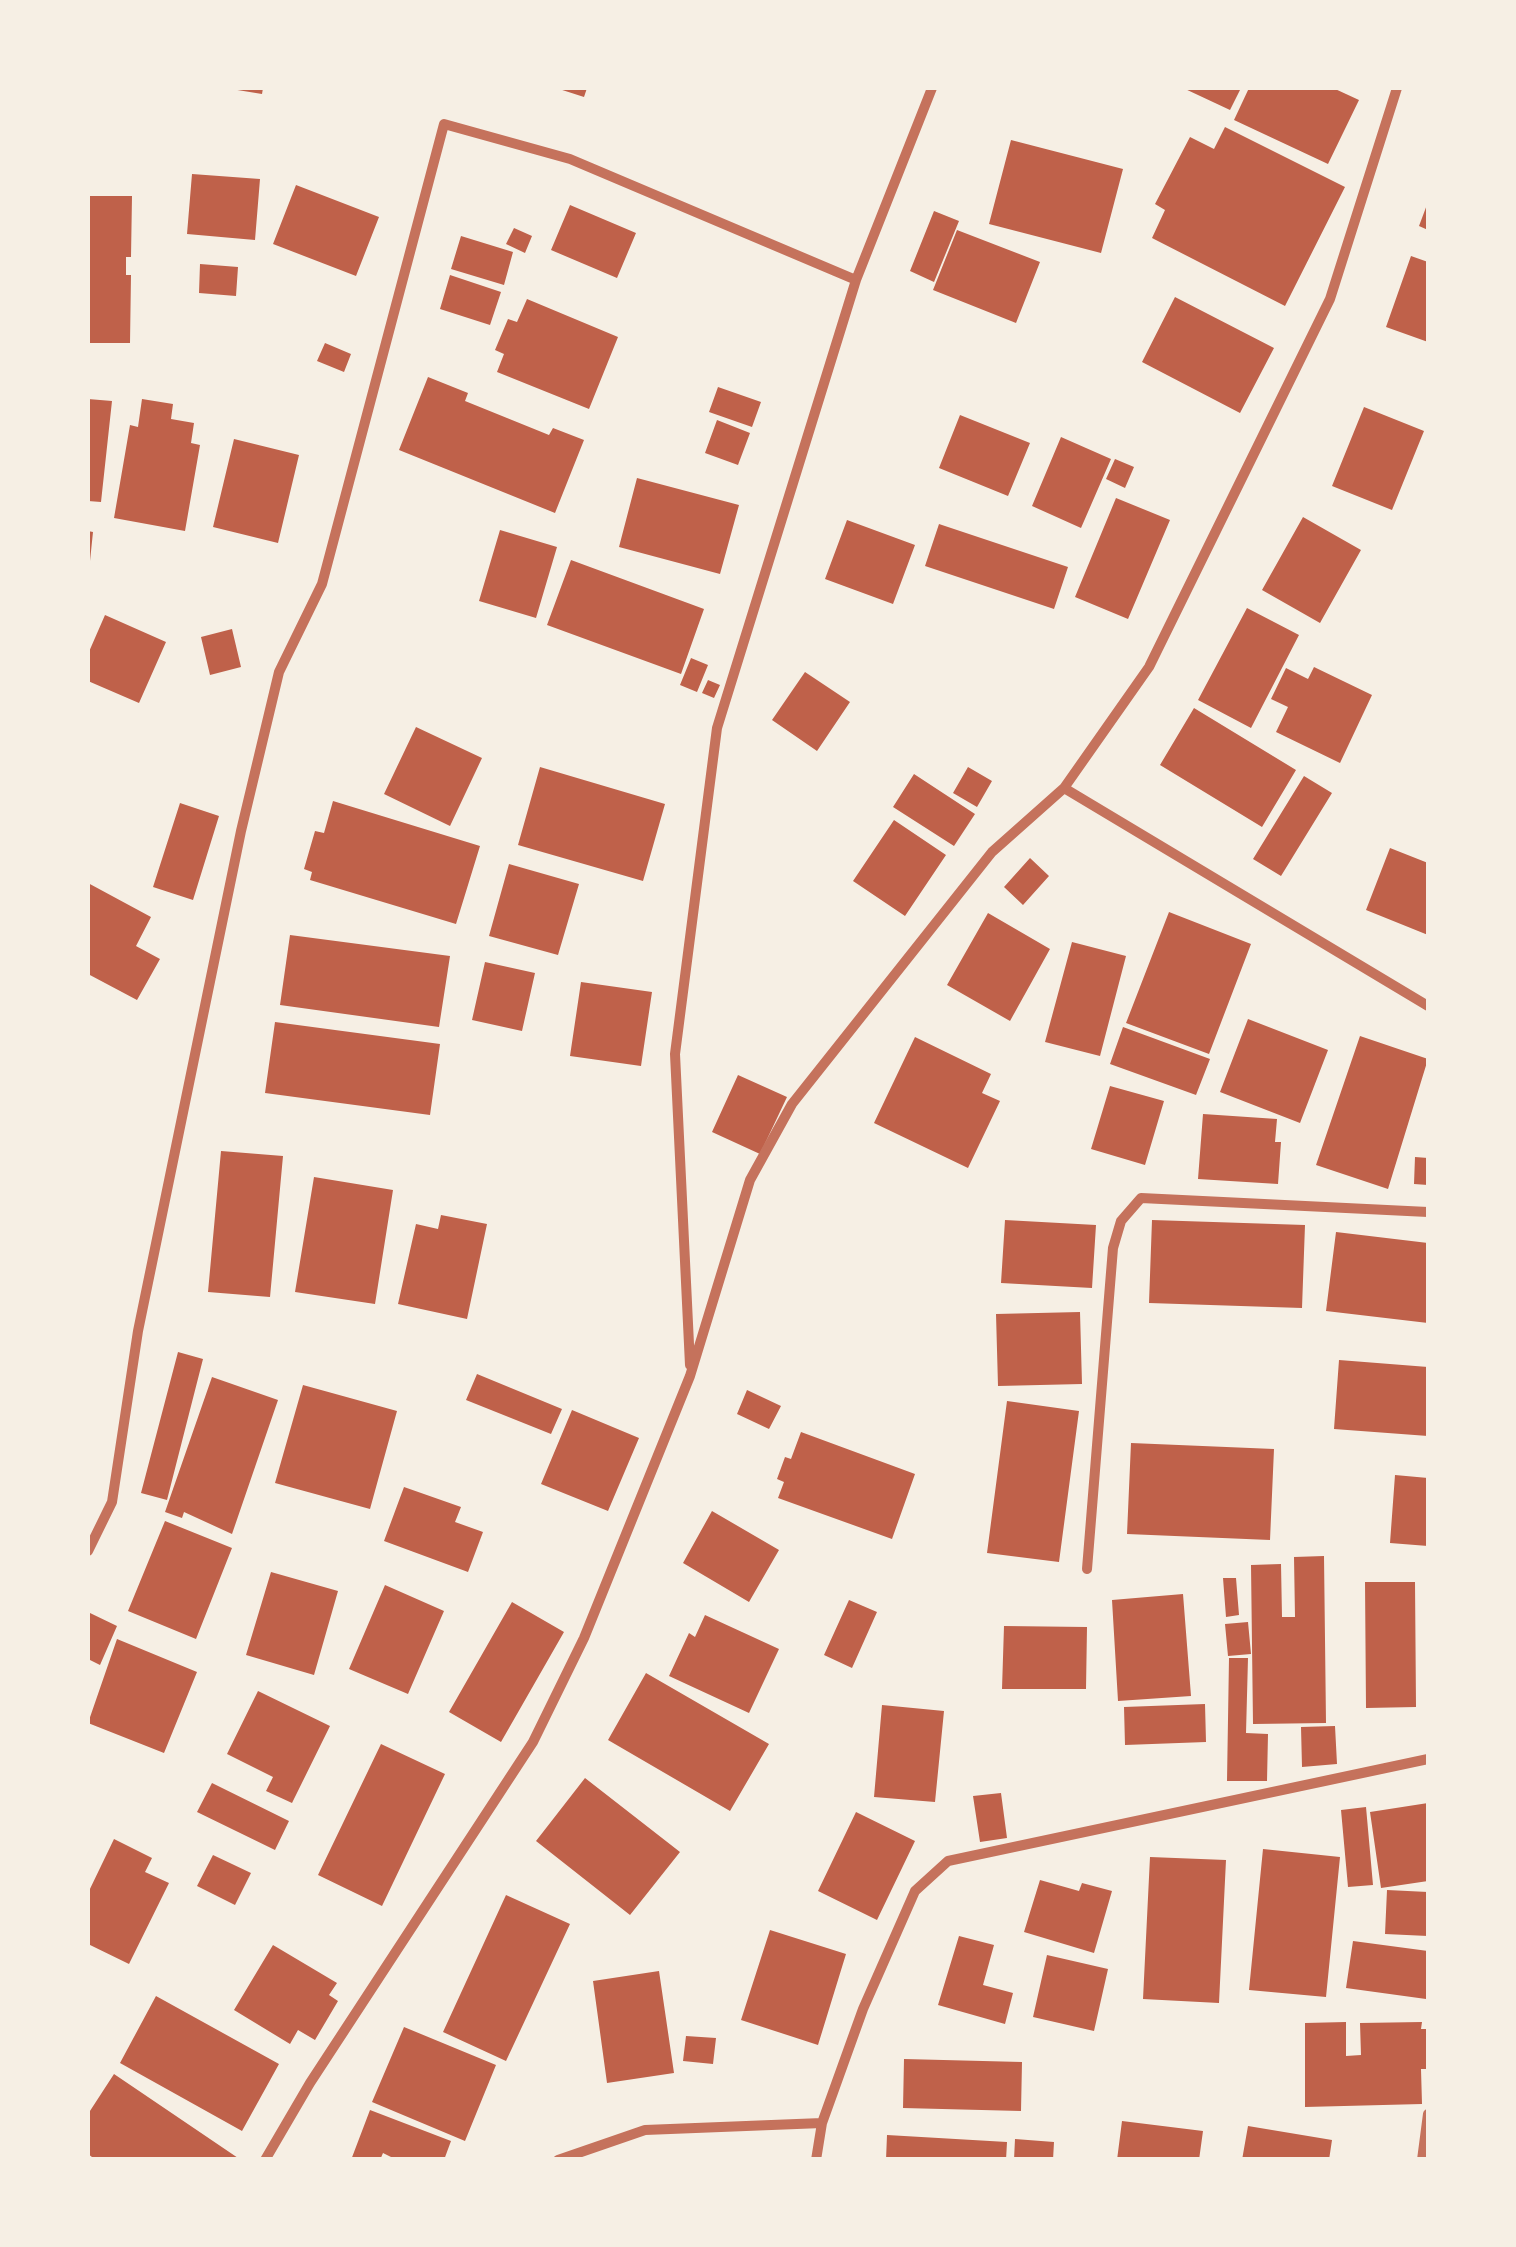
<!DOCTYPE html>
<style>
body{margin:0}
#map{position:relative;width:1516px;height:2247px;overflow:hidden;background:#f6efe4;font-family:"Sofia Sans Condensed",sans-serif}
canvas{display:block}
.frame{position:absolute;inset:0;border:90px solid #f6efe4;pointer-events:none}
</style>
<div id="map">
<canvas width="1516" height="2247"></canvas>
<div class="frame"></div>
</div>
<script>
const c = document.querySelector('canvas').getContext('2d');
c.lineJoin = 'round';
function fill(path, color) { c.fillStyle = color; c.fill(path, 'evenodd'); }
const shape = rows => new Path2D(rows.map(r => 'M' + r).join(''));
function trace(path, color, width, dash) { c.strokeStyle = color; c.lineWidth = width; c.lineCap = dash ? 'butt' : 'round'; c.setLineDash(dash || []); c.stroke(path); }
const building = shape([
 [225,88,263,88,262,94],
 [556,88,587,88,584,97],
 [1183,88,1241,88,1230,110],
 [1249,88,1333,88,1359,100,1328,164,1234,120],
 [1225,127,1345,187,1285,306,1152,238,1165,210,1155,204,1190,137,1214,149],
 [1011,140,1123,169,1101,253,989,224],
 [192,174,260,179,255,240,187,234],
 [296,185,379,217,356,276,273,244],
 [88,196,132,196,131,257,126,257,126,275,131,275,130,343,88,343],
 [1428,202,1428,230,1419,226],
 [570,205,636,233,617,278,551,250],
 [934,211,959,221,934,282,910,271],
 [514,228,532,236,525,253,506,244],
 [957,230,1040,262,1016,323,933,290],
 [461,236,513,252,504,285,451,269],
 [1411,256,1428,262,1428,342,1386,327],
 [200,264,238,267,236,296,199,293],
 [450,275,501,292,490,325,440,309],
 [1175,297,1274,348,1240,413,1142,362],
 [527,299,618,337,589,409,497,372,504,354,495,350,508,319,517,322],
 [325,343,351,354,344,372,317,361],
 [428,377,468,393,465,401,549,435,553,428,584,440,555,513,399,450],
 [718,387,761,402,752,427,709,412],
 [88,399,112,401,101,502,88,501],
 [142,399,173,404,171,419,194,423,191,443,200,445,185,531,114,518,130,425,138,427],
 [1364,407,1424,431,1392,510,1332,486],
 [960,415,1030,443,1008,496,939,468],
 [717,420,750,433,738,465,705,453],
 [1061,437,1111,459,1081,528,1032,506],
 [234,439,299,455,278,543,213,527],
 [1115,459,1134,467,1125,488,1106,479],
 [637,478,739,505,720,574,619,547],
 [1116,498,1170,520,1128,619,1075,597],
 [1303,517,1361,550,1320,623,1262,590],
 [847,520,915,545,893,604,825,579],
 [939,524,1068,567,1054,609,925,566],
 [500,530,557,547,536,618,479,601],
 [88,531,93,532,90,561,88,561],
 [571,560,704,609,681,674,547,625],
 [1247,608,1299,635,1251,728,1198,700],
 [105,615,166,642,139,703,88,681,88,654],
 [232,629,241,667,210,675,201,637],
 [691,658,708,665,697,692,680,685],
 [1314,667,1372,695,1340,763,1276,732,1288,707,1271,699,1286,668,1308,679],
 [805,672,850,702,817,751,772,720],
 [708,680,720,685,714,698,702,693],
 [1194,708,1296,770,1262,827,1160,765],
 [416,727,482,758,450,826,384,794],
 [540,767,665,804,643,881,518,845],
 [968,767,992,781,977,807,953,793],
 [914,774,975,814,954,846,893,807],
 [1304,776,1332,793,1281,876,1253,859],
 [333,801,480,846,456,924,310,880,312,872,304,869,315,831,324,833],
 [180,803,219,816,193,900,153,887],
 [894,820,946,855,905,916,853,881],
 [1390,848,1428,863,1428,935,1366,910],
 [1030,858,1049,876,1023,905,1004,887],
 [509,864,579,884,558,955,489,936],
 [88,883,151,917,136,946,160,959,137,1000,88,974],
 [1169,912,1251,944,1209,1054,1126,1023],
 [988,913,1050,949,1010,1021,947,985],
 [290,935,450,956,439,1027,280,1005],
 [1072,942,1126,956,1100,1056,1045,1042],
 [485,962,535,973,522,1031,472,1020],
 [581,982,652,992,641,1066,570,1056],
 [1248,1019,1328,1050,1300,1123,1220,1092],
 [275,1022,440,1044,430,1115,265,1093],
 [1123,1027,1210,1059,1196,1095,1110,1064],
 [1360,1036,1428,1059,1388,1189,1316,1165],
 [915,1037,991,1074,982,1093,1000,1101,968,1168,874,1123],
 [738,1075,787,1097,760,1154,712,1132],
 [1110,1086,1164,1101,1145,1165,1091,1149],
 [1203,1114,1277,1119,1275,1142,1281,1142,1278,1184,1198,1179],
 [221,1151,283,1156,270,1297,208,1292],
 [1415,1157,1428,1158,1428,1185,1414,1184],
 [314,1177,393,1190,375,1304,295,1292],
 [441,1215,487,1224,467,1319,398,1304,416,1224,438,1229],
 [1005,1220,1096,1225,1092,1288,1001,1283],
 [1152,1220,1305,1225,1302,1308,1149,1303],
 [1336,1232,1428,1243,1428,1323,1326,1311],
 [1080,1312,1082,1384,998,1386,996,1314],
 [178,1352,203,1359,167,1500,141,1493],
 [1339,1360,1428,1367,1428,1436,1334,1429],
 [477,1374,562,1409,551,1434,466,1400],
 [212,1377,278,1400,232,1534,184,1512,182,1518,165,1512],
 [303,1385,397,1411,370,1509,275,1483],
 [747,1390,781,1406,769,1429,737,1414],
 [1007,1401,1079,1411,1059,1562,987,1553],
 [572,1410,639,1438,608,1511,541,1484],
 [801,1432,915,1474,892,1539,778,1498,784,1482,777,1479,785,1457,791,1459],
 [1131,1443,1274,1449,1270,1540,1127,1534],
 [1395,1475,1428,1478,1428,1546,1390,1543],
 [404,1487,461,1507,455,1522,483,1532,468,1572,384,1541],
 [712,1511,779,1550,749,1602,683,1563],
 [165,1521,232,1548,196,1639,128,1611],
 [1324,1556,1326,1723,1253,1724,1251,1565,1281,1564,1282,1617,1295,1617,1294,1557],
 [271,1572,338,1591,314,1675,246,1655],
 [1223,1578,1236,1578,1239,1615,1226,1617],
 [1365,1582,1415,1582,1416,1707,1366,1708],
 [385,1585,444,1611,408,1694,349,1669],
 [1183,1594,1191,1696,1118,1701,1112,1600],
 [849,1600,877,1612,852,1668,824,1655],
 [512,1602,564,1632,501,1742,449,1712],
 [90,1613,117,1626,100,1665,88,1659],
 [705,1615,779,1649,749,1713,669,1676,689,1633,695,1637],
 [1248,1622,1251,1654,1228,1656,1225,1624],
 [1004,1626,1087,1627,1086,1689,1002,1689],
 [117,1639,197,1672,164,1753,88,1723],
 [1229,1658,1248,1658,1246,1733,1268,1734,1267,1781,1227,1781],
 [646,1673,769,1744,730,1811,608,1740],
 [258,1691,330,1726,292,1803,266,1791,273,1777,227,1754],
 [1205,1704,1206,1742,1125,1745,1124,1707],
 [882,1705,944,1711,935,1802,874,1797],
 [1335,1726,1337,1764,1302,1767,1301,1727],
 [381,1744,445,1774,382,1906,318,1875],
 [585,1778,680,1852,630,1915,536,1841],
 [212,1783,289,1821,275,1850,197,1812],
 [1001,1793,1007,1838,980,1842,973,1796],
 [1428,1803,1428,1881,1381,1888,1370,1812],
 [1366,1807,1373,1885,1348,1887,1341,1810],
 [856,1812,915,1841,877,1920,818,1891],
 [114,1839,152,1858,145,1872,169,1883,129,1964,88,1944,88,1893],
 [1263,1849,1340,1857,1326,1997,1249,1990],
 [213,1855,251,1873,235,1905,197,1886],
 [1150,1857,1226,1860,1219,2003,1143,1999],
 [1040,1880,1079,1891,1082,1883,1112,1891,1094,1953,1024,1932],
 [1387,1890,1428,1892,1428,1936,1385,1934],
 [506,1895,570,1924,506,2061,443,2032],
 [770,1930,846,1954,818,2045,741,2020],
 [959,1936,994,1945,983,1985,1013,1993,1005,2024,938,2005],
 [1353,1941,1428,1951,1426,1999,1346,1988],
 [273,1945,337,1983,329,1995,338,2001,315,2040,298,2030,290,2044,234,2010],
 [1047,1955,1108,1969,1094,2031,1033,2017],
 [659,1971,674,2073,607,2083,593,1981],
 [156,1996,279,2064,242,2131,120,2063],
 [1346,2022,1346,2056,1361,2055,1360,2023,1422,2022,1421,2029,1428,2029,1428,2069,1421,2069,1422,2104,1305,2107,1305,2023],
 [404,2027,496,2065,465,2141,372,2102],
 [686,2036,716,2038,713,2064,683,2061],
 [904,2059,1022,2062,1021,2111,903,2108],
 [114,2074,241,2160,96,2160,88,2154,88,2114],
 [370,2110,451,2141,444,2160,397,2160,383,2153,380,2160,351,2160],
 [1122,2121,1203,2131,1199,2160,1117,2160],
 [1248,2126,1332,2140,1329,2160,1242,2160],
 [887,2135,1007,2142,1006,2160,886,2160],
 [1015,2139,1054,2142,1053,2160,1014,2160]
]);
const minor = shape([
 [1064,788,1428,1006],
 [690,1365,675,1054,717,728,856,280,932,88],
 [88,1551,112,1502,138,1331,241,831,279,672,322,584,444,124,570,159,856,280],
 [1087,1569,1113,1248,1121,1221,1141,1198,1428,1212],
 [265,2160,310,2083,533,1742,584,1638,690,1376,750,1180,792,1104,992,852,1064,788,1149,667,1330,299,1397,88],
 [558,2160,645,2130,822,2123],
 [816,2160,822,2123,863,2009,915,1891,948,1861,1428,1759],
 [1422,2160,1428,2114]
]);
fill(building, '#bf614a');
trace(minor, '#c5725c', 10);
</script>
